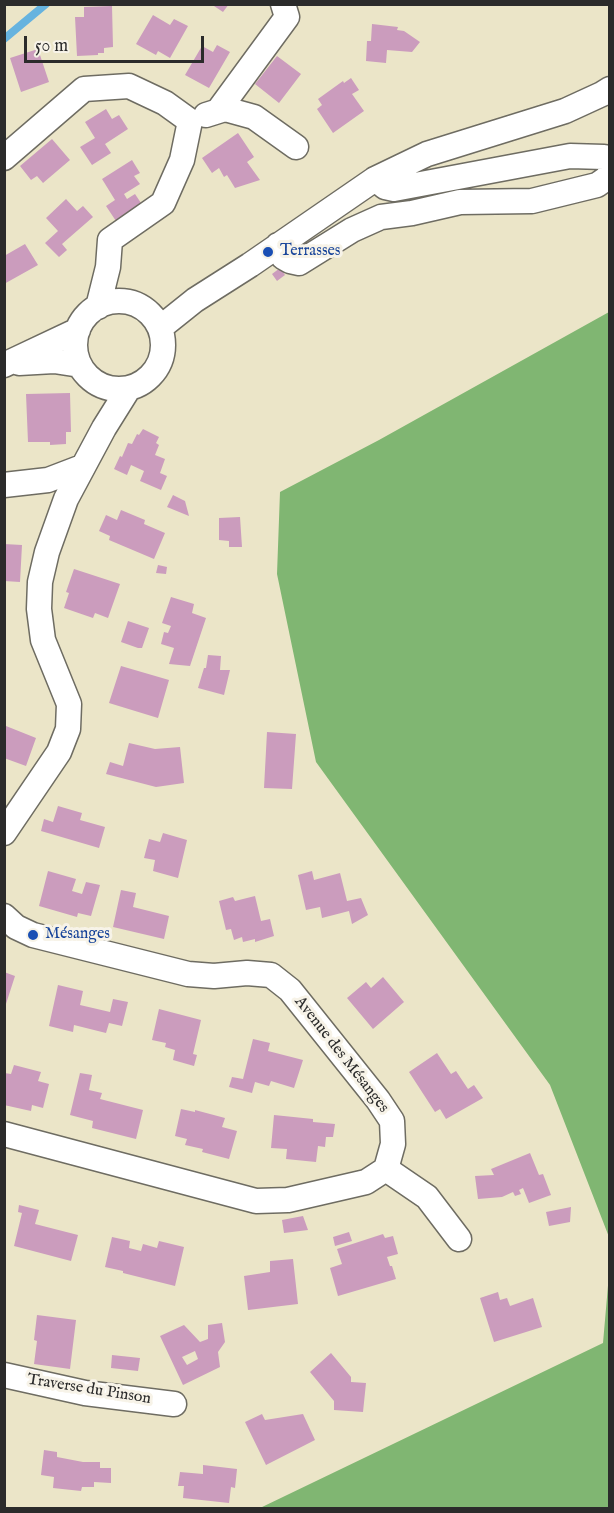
<!DOCTYPE html>
<meta charset="utf-8">
<style>
body{margin:0}
#map{position:relative;width:614px;height:1513px;overflow:hidden;background:#ebe5c8;font-family:"IM FELL English",serif}
canvas{display:block}
.frame{position:absolute;inset:0;border:6px solid #2b2b2b;pointer-events:none}
.scale{position:absolute;left:24px;top:36px;width:180px;height:27px;box-sizing:border-box;border:3px solid #2b2b2b;border-top:0;padding-left:8px;font-size:18px;line-height:21px;white-space:nowrap;color:#2b2b2b;-webkit-text-stroke:4px #f7f3e8;paint-order:stroke}
</style>
<div id="map">
<canvas width="614" height="1513"></canvas>
<div class="frame"></div>
<div class="scale">50 m</div>
</div>
<script>
const c = document.querySelector('canvas').getContext('2d');
c.lineJoin = 'round';
function fill(path, color) { c.fillStyle = color; c.fill(path, 'evenodd'); }
const shape = rows => new Path2D(rows.map(r => 'M' + r).join(''));
function trace(path, color, width, dash) { c.strokeStyle = color; c.lineWidth = width; c.lineCap = dash ? 'butt' : 'round'; c.setLineDash(dash || []); c.stroke(path); }
function label(font, color, halo, rows, align = 'center') {
  c.font = font + ' "IM FELL English",serif'; c.lineWidth = 6; c.setLineDash([]); c.textBaseline = 'middle'; c.strokeStyle = halo; c.fillStyle = color; for (const [text, x, y, turn = 0] of rows) {
    c.save(); c.translate(x, y); c.rotate((+turn || 0) * Math.PI / 180); c.textAlign = isNaN(turn) ? turn : align; if (halo) c.strokeText(text, 0, 0); c.fillText(text, 0, 0); c.restore();
  }
}
const forest = shape([
 [609,312,609,1237,550,1085,316,762,277,574,280,492,379,440],
 [609,1274,609,1508,260,1508,603,1343]
]);
const stream = shape([
 [4,39,46,4]
]);
const building = shape([
 [211,4,229,4,223,12],
 [112,6,113,47,104,48,104,53,98,53,98,55,77,56,75,17,84,17,84,7],
 [153,15,170,25,174,19,188,26,170,58,158,51,156,55,136,44],
 [372,24,398,27,397,30,404,31,420,42,412,52,387,50,386,63,366,61,367,41,371,41],
 [217,45,230,52,209,88,185,75,202,46,213,52],
 [38,49,49,82,21,92,10,58],
 [277,56,301,74,279,103,255,84],
 [351,78,359,90,352,94,364,111,333,133,317,109,322,105,318,99,343,81,344,83],
 [106,109,112,119,119,115,128,129,105,144,111,153,92,165,80,147,95,138,85,122],
 [238,133,254,157,247,162,260,180,235,188,227,175,224,177,219,168,212,173,202,158],
 [52,139,70,160,43,183,37,176,31,180,20,166],
 [132,160,140,173,134,176,140,184,124,194,127,199,135,194,143,206,116,221,106,206,115,200,102,179],
 [66,199,77,211,83,206,93,217,62,244,67,250,59,257,45,243,58,231,46,218],
 [25,244,38,265,4,284,4,256],
 [280,268,285,275,277,281,272,274],
 [70,393,71,432,66,432,66,444,50,445,50,442,28,442,26,394],
 [143,429,159,437,156,443,159,445,155,455,165,459,160,473,167,476,161,490,140,481,144,471,131,465,127,475,114,469,120,456,122,457,128,443,132,444,137,434,139,435],
 [173,495,185,501,189,516,167,507],
 [121,510,145,520,144,524,165,533,154,559,109,540,110,536,99,531,106,515,117,520],
 [240,517,242,547,229,547,229,541,219,540,219,518],
 [4,544,22,545,20,582,4,581],
 [158,565,167,567,166,574,156,573],
 [74,569,120,584,108,618,95,613,93,618,64,608,69,593,66,592],
 [171,597,194,604,192,613,206,618,190,666,169,664,174,648,161,644,164,632,168,633,171,626,162,623],
 [128,621,149,628,142,648,138,648,121,642],
 [208,655,221,656,220,670,230,670,224,695,198,688,204,668,206,668],
 [121,666,169,680,158,718,109,703],
 [6,726,36,738,26,766,4,758,4,729],
 [267,732,296,734,292,789,264,788],
 [129,743,155,749,180,747,184,783,156,787,106,774,110,762,123,766],
 [58,806,82,813,80,820,105,827,99,848,41,831,44,819,53,822],
 [163,833,187,840,178,878,153,871,155,860,144,858,149,839,160,842],
 [48,871,76,879,72,891,82,894,86,882,100,885,91,916,78,913,77,917,39,906],
 [312,871,314,880,340,873,347,901,361,898,368,915,352,924,349,911,322,918,320,907,306,910,298,875],
 [121,890,136,893,133,907,169,916,164,939,113,927],
 [255,896,261,921,270,919,274,936,255,942,255,939,243,942,242,937,234,940,231,929,226,930,219,901,233,897,235,901],
 [4,972,15,976,5,1007,4,1007],
 [383,977,404,1002,373,1029,347,998,366,982,371,988],
 [58,985,83,991,80,1005,110,1012,113,999,128,1002,122,1026,109,1023,106,1033,74,1025,73,1032,49,1026],
 [159,1009,201,1020,193,1054,197,1055,194,1066,173,1060,175,1050,165,1047,166,1043,152,1040],
 [253,1039,270,1043,268,1051,303,1060,294,1088,271,1081,269,1086,255,1082,252,1093,229,1087,232,1077,243,1079],
 [437,1053,451,1074,456,1071,468,1089,474,1085,483,1098,446,1119,440,1109,435,1112,409,1072],
 [14,1065,41,1072,38,1081,49,1084,43,1108,32,1105,31,1111,4,1105,4,1073,11,1074],
 [80,1073,92,1075,89,1090,102,1093,100,1099,143,1110,136,1139,92,1128,93,1121,70,1115],
 [181,1109,195,1112,195,1110,225,1118,222,1127,237,1131,229,1159,202,1152,203,1149,185,1145,187,1139,175,1136],
 [274,1115,313,1119,313,1122,335,1124,333,1137,326,1137,325,1147,318,1146,316,1162,286,1159,287,1149,271,1148],
 [530,1153,539,1175,543,1174,551,1195,529,1203,523,1188,519,1190,521,1194,515,1196,513,1192,502,1197,478,1199,475,1176,494,1175,491,1169],
 [19,1205,39,1210,35,1224,78,1235,71,1261,14,1246,22,1213,18,1212],
 [571,1207,570,1222,549,1226,546,1212],
 [303,1216,308,1230,284,1233,282,1220],
 [349,1232,352,1241,335,1246,333,1237],
 [383,1234,385,1238,393,1236,398,1254,387,1257,390,1266,392,1266,396,1279,338,1296,330,1268,342,1264,337,1249],
 [112,1237,130,1241,129,1248,141,1251,143,1244,157,1248,159,1241,184,1247,175,1286,123,1273,123,1271,105,1267],
 [293,1259,298,1304,248,1310,244,1276,270,1272,270,1261],
 [498,1292,500,1300,507,1298,510,1306,533,1298,542,1327,494,1342,480,1298],
 [37,1315,76,1320,70,1369,34,1364,37,1341,34,1340],
 [222,1323,225,1342,218,1352,220,1367,183,1385,160,1336,184,1325,200,1342,208,1339,208,1325],
 [195,1351,198,1359,187,1365,182,1357],
 [331,1353,351,1377,351,1382,366,1383,363,1412,334,1410,334,1401,310,1372],
 [112,1355,140,1358,138,1371,111,1368],
 [262,1414,265,1420,303,1414,315,1440,266,1465,245,1422],
 [44,1450,57,1452,57,1457,83,1462,100,1462,100,1468,111,1468,111,1483,94,1482,94,1487,82,1487,81,1491,53,1488,54,1477,41,1475],
 [203,1465,237,1469,235,1488,231,1487,229,1503,183,1498,184,1486,178,1486,180,1472,203,1474]
]);
const minor = shape([
 [218,111,287,17,283,4],
 [206,115,225,109,254,117,296,147],
 [4,158,84,89,129,86,165,103,190,121,182,160,163,203,110,240,108,267,98,307],
 [375,179,385,187,394,189,570,156,604,157,610,161],
 [278,245,283,257,290,261,299,263,352,230,381,217,412,213,460,202,532,201,597,185,607,178,610,173],
 '75 345a44 44 0 1 1 88 0a44 44 0 1 1-88 0Z',
 [160,328,195,300,250,265,375,179,427,154,565,111,602,94,610,89],
 [19,363,54,361,80,365],
 [4,365,78,330],
 [4,485,48,480,82,467],
 [4,833,59,752,68,729,69,704,43,640,39,609,40,582,47,552,66,499,104,428,129,388],
 [4,916,16,927,33,935,188,974,214,976,247,973,271,975,290,990,378,1100,392,1121,393,1144,386,1169,366,1182,288,1200,256,1201,4,1134],
 [386,1169,427,1197,459,1239],
 [4,1375,85,1393,174,1404]
]);
const markers = [
 [268,252,6,"#1a4fb4"],
 [33,935,6,"#1a4fb4"]
];
const transitNames = [
 ["Terrasses",280,252],
 ["Mésanges",45,935]
];
const streetNames = [
 ["Avenue des Mésanges",341,1055,52],
 ["Traverse du Pinson",89,1390,9]
];
fill(forest, '#80b672');
trace(stream, '#66b3df', 8);
fill(building, '#cb9cbd');
trace(minor, '#6e6c62', 27);
trace(minor, '#fff', 24);
for (const [x, y, r, color] of markers) { const dot = new Path2D(); dot.arc(x, y, r, 0, 2 * Math.PI); c.fillStyle = color; c.fill(dot); trace(dot, '#f7f3e8', 2); }
label('16px', '#164399', '#f7f3e8', transitNames, 'left');
label('16px', '#2b2b2b', '#f7f3e8', streetNames);
</script>
